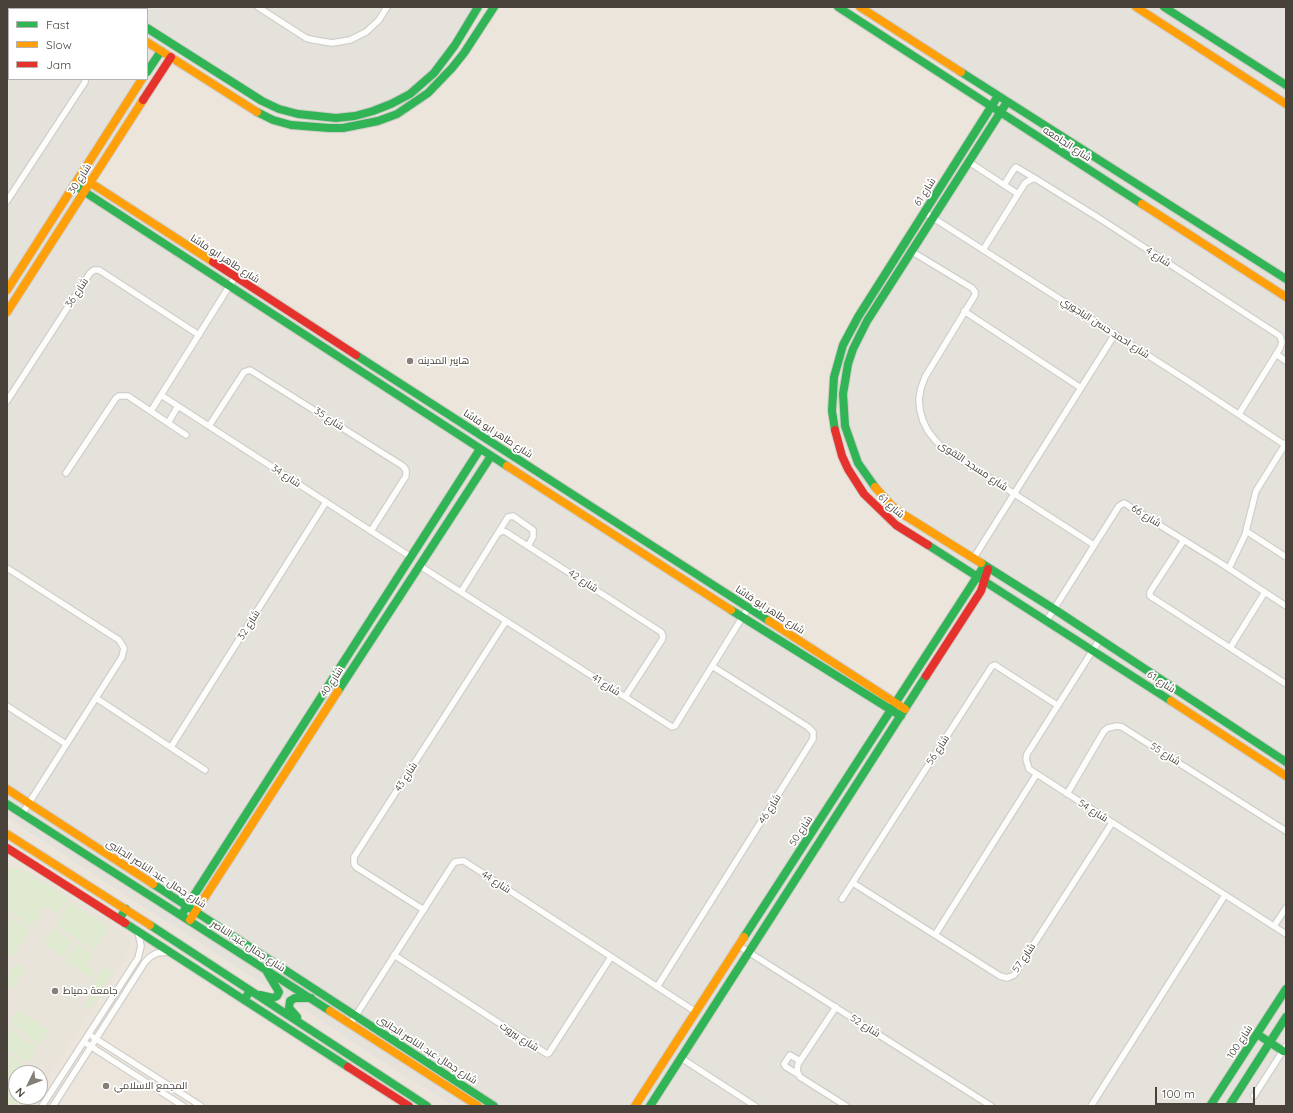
<!DOCTYPE html>
<meta charset="utf-8">
<style>
body{margin:0}
#map{position:relative;width:1293px;height:1113px;overflow:hidden;background:#f2f1ee;font-family:Quicksand,sans-serif}
canvas{display:block}
.frame{position:absolute;inset:0;border:8px solid #48423a;pointer-events:none}
.legend{position:absolute;left:8px;top:8px;width:140px;height:72px;box-sizing:border-box;background:#fff;border:1px solid #b6b3b0;margin:0;padding:5px 7px;list-style:none;font-size:12px;color:#48423a}
.legend li{display:flex;align-items:center;gap:8px;height:20px}
.legend b{width:20px;border:1px solid #b6b3b0}
.north{position:absolute;left:8px;top:1065px;width:40px;height:40px;box-sizing:border-box;background:#fff;border:1px solid #b6b3b0;border-radius:50%;rotate:227deg;font-size:11px;font-weight:700;line-height:16px;text-align:center;color:#48423a}
.north::after{content:'';display:block;margin:auto;width:14px;height:18px;background:#847f79;clip-path:polygon(50% 0,100% 100%,50% 72%,0 100%)}
.scale{position:absolute;left:1155px;top:1087px;width:100px;height:18px;box-sizing:border-box;border:2px solid #48423a;border-top:0;padding-left:5px;font-size:12px;line-height:14px;white-space:nowrap;color:#48423a;-webkit-text-stroke:3px #fff;paint-order:stroke}
</style>
<div id="map">
<canvas width="1293" height="1113"></canvas>
<div class="frame"></div>
<ul class="legend">
<li><b style="height:5px;background:#30b455"></b>Fast</li>
<li><b style="height:5px;background:#ff9f0a"></b>Slow</li>
<li><b style="height:5px;background:#e5322d"></b>Jam</li>
</ul>
<div class="north">N</div>
<div class="scale">100 m</div>
</div>
<script>
const c = document.querySelector('canvas').getContext('2d');
c.lineJoin = 'round';
function fill(path, color) { c.fillStyle = color; c.fill(path, 'evenodd'); }
const shape = rows => new Path2D(rows.map(r => 'M' + r).join(''));
function trace(path, color, width, dash) { c.strokeStyle = color; c.lineWidth = width; c.lineCap = dash ? 'butt' : 'round'; c.setLineDash(dash || []); c.stroke(path); }
function label(font, color, halo, rows, align = 'center') {
  c.font = font + ' Quicksand,Cairo,sans-serif'; c.lineWidth = 3.5; c.setLineDash([]); c.textBaseline = 'middle'; c.strokeStyle = halo; c.fillStyle = color; for (const [text, x, y, turn = 0] of rows) {
    c.save(); c.translate(x, y); c.rotate((+turn || 0) * Math.PI / 180); c.textAlign = isNaN(turn) ? turn : align; if (halo) c.strokeText(text, 0, 0); c.fillText(text, 0, 0); c.restore();
  }
}
const residential = shape([
 [7,7,1286,7,1286,1106,7,1106],
 [9,9,147,9,147,79,9,79],
 [16,1073,40,1073,40,1097,16,1097]
]);
const commercial = shape([
 [485,7,853,7,1000,102,870,305,852,336,844,358,838,388,838,416,843,437,851,460,858,476,872,496,893,515,985,575,898,710,82,185,169,49,241,95,276,114,314,122,347,122,380,114,408,100,435,79,453,57],
 [7,818,178,929,452,1106,7,1106],
 [16,1073,40,1073,40,1097,16,1097]
]);
const industrial = shape([
 [1151,7,1286,7,1286,94]
]);
const education = shape([
 [7,865,24,870,42,879,126,933,131,943,128,953,40,1090,40,1073,16,1073,16,1097,36,1097,30,1106,7,1106]
]);
const green = shape([
 [7,866,24,871,69,898,58,914,45,906,32,926,7,911],
 [70,902,109,927,95,950,56,926],
 [12,918,30,929,13,956,7,952,7,926],
 [53,928,73,942,64,957,43,944],
 [77,944,93,955,87,965,95,971,91,978,65,962],
 [16,964,25,969,13,988,7,984,7,978],
 [103,966,113,973,89,1009,84,1006,96,987,92,984],
 [18,1010,48,1029,48,1033,39,1045,11,1024,11,1021],
 [7,1028,8,1028,37,1048,27,1063,7,1049],
 [7,1054,35,1073,16,1073,16,1097,23,1097,17,1106,7,1106,7,1065,9,1061]
]);
const street = shape([
 [258,7,306,38,314,40,332,43,350,40,366,32,379,20,387,7],
 [37,9,38,7],
 [7,57,9,53],
 [969,162,1018,194],
 [1004,185,1014,169,1016,167,1036,179],
 [7,201,85,82,85,79],
 [924,212,1188,381,1285,445],
 [983,250,1025,183,1032,179,1036,179,1102,220,1280,336,1282,342,1280,348,1239,414],
 [911,251,972,288,975,292,975,295,925,377,921,388,919,399,920,410,923,421,928,431,935,440,943,448,1094,545],
 [964,311,1081,388],
 [1276,354,1286,361],
 [161,395,411,557],
 [7,401,90,273,94,270,99,270,199,335],
 [151,411,235,277],
 [168,423,178,406],
 [209,426,244,372,250,370,403,466,406,470,406,476,371,531],
 [66,473,116,398,119,396,128,396,186,435],
 [1246,531,1286,557],
 [498,533,508,517,513,516,533,530,533,537,528,546],
 [1184,540,1150,592,1150,596,1286,684],
 [973,559,1115,334],
 [420,566,672,727,675,726,748,608],
 [7,568,119,640,124,648,122,657,22,814],
 [1229,568,1245,535,1256,491,1286,443],
 [461,592,498,533,503,531,506,532,661,632,663,636,662,640,625,697],
 [1047,620,1119,506,1124,503,1219,562,1286,606],
 [1100,639,1027,754,1026,759,1029,769,1286,934],
 [1230,648,1265,592],
 [96,698,205,770],
 [7,706,66,744],
 [171,747,326,502],
 [1067,794,1104,731,1108,728,1117,726,1122,727,1286,831],
 [853,883,1000,976,1007,978,1014,975,1112,823],
 [842,899,992,666,995,665,1057,705],
 [424,910,356,867,354,864,354,857,506,621],
 [1274,926,1286,908],
 [935,935,1036,775],
 [739,946,991,1106],
 [394,955,547,1054,549,1053,611,957],
 [657,987,813,739,813,732,808,727,712,666],
 [836,1007,798,1064,797,1071,800,1077,846,1106],
 [351,1023,453,864,455,862,461,861,464,861,696,1012],
 [93,1037,201,1106],
 [84,1042,183,1106],
 [681,1058,755,1106],
 [799,1075,786,1067,784,1064,790,1055,800,1061],
 [1254,1096,1286,1046],
 [42,1106,138,958,141,946,138,932],
 [53,1106,145,962,150,957,157,953,169,952],
 [1091,1106,1225,895]
]);
const fast = shape([
 [93,7,96,9],
 [838,7,1142,204],
 [1164,7,1286,85],
 [147,28,262,101,279,109,298,114,336,118,355,116,373,111,391,104,410,94,434,73,455,45,478,7],
 [147,72,161,51],
 [961,72,1286,279],
 [257,112,273,120,291,125,329,128,343,128,378,121,397,114,428,93,452,68,464,53,494,7],
 [74,185,507,466],
 [356,355,769,621],
 [835,430,832,411,834,377,843,345,858,317,998,96],
 [875,487,858,463,845,426,843,394,848,364,853,349,867,321,1007,102],
 [928,545,1171,701],
 [981,563,1054,609,1286,762],
 [731,610,901,716],
 [338,691,491,456],
 [7,804,330,1011],
 [153,884,494,1106],
 [182,914,480,449],
 [119,919,126,909],
 [125,923,348,1067],
 [150,925,427,1106],
 [744,937,984,566],
 [260,995,273,998,277,996,279,992,267,972],
 [244,1000,250,991],
 [297,1017,289,1008,290,1001,295,998,311,998],
 [1257,1034,1283,1051],
 [650,1106,926,676],
 [1210,1106,1286,989],
 [1229,1106,1286,1017]
]);
const slow = shape([
 [115,7,118,9],
 [860,7,961,72],
 [1136,7,1286,104],
 [147,42,257,112],
 [80,176,213,262],
 [1142,204,1286,297],
 [7,290,142,79],
 [7,312,143,100],
 [507,466,731,610],
 [875,487,891,505,901,513,981,563],
 [769,621,905,709],
 [1171,701,1286,776],
 [7,789,153,884],
 [7,834,150,925],
 [190,920,338,691],
 [330,1011,478,1106],
 [635,1106,744,937]
]);
const jam = shape([
 [143,100,171,57],
 [213,262,356,355],
 [835,430,842,456,848,469,864,494,896,525,928,545],
 [926,676,981,591,988,569],
 [7,848,125,923],
 [348,1067,409,1106]
]);
const markers = [
 [410,361,4,"#847f79"],
 [55,991,4,"#847f79"],
 [106,1086,4,"#847f79"]
];
const streetNames = [
 ["شارع الجامعه",1067,144,33],
 ["شارع 30",80,179,-57],
 ["شارع 61",925,192,-58],
 ["شارع 4",1158,257,33],
 ["شارع طاهر ابو فاشا",225,259,33],
 ["شارع 36",77,293,-57],
 ["شارع احمد حسن الباجوري",1105,328,33],
 ["شارع 35",329,419,33],
 ["شارع طاهر ابو فاشا",498,434,33],
 ["شارع مسجد التقوى",973,466,34],
 ["شارع 34",286,476,33],
 ["شارع 61",891,506,42],
 ["شارع 66",1146,516,32],
 ["شارع 42",583,581,33],
 ["شارع طاهر ابو فاشا",770,610,33],
 ["شارع 32",249,625,-58],
 ["شارع 40",332,682,-57],
 ["شارع 61",1161,682,33],
 ["شارع 41",606,685,33],
 ["شارع 56",938,750,-57],
 ["شارع 55",1165,754,32],
 ["شارع 43",406,777,-57],
 ["شارع 46",770,809,-58],
 ["شارع 54",1093,811,32],
 ["شارع 50",801,831,-57],
 ["شارع جمال عبد الناصر الجانبى",156,874,33],
 ["شارع 44",496,882,33],
 ["شارع جمال عبد الناصر",248,946,33],
 ["شارع 57",1024,958,-56],
 ["شارع 52",865,1026,32],
 ["شارع بيروت",519,1037,33],
 ["شارع 100",1240,1042,-57],
 ["شارع جمال عبد الناصر الجانبى",427,1050,33]
];
const poiNames = [
 ["هايبر المدينه",418,361],
 ["جامعة دمياط",63,991],
 ["المجمع الاسلامي",114,1086]
];
fill(residential, '#e5e2dc');
fill(commercial, '#ece5dc');
fill(industrial, '#e4e1de');
fill(education, '#e8e4da');
fill(green, '#e0ead1');
trace(street, '#d0cfcb', 8);
trace(fast, '#d0cdc6', 10);
trace(slow, '#d0cdc6', 10);
trace(jam, '#d0cdc6', 10);
trace(street, '#fdfdfc', 5.5);
trace(fast, '#30b455', 8);
trace(slow, '#ff9f0a', 8);
trace(jam, '#e5322d', 8);
for (const [x, y, r, color] of markers) { const dot = new Path2D(); dot.arc(x, y, r, 0, 2 * Math.PI); c.fillStyle = color; c.fill(dot); trace(dot, '#fff', 1.5); }
label('10px', '#48423a', '#fff', streetNames);
label('10px', '#48423a', '#fff', poiNames, 'left');
</script>
